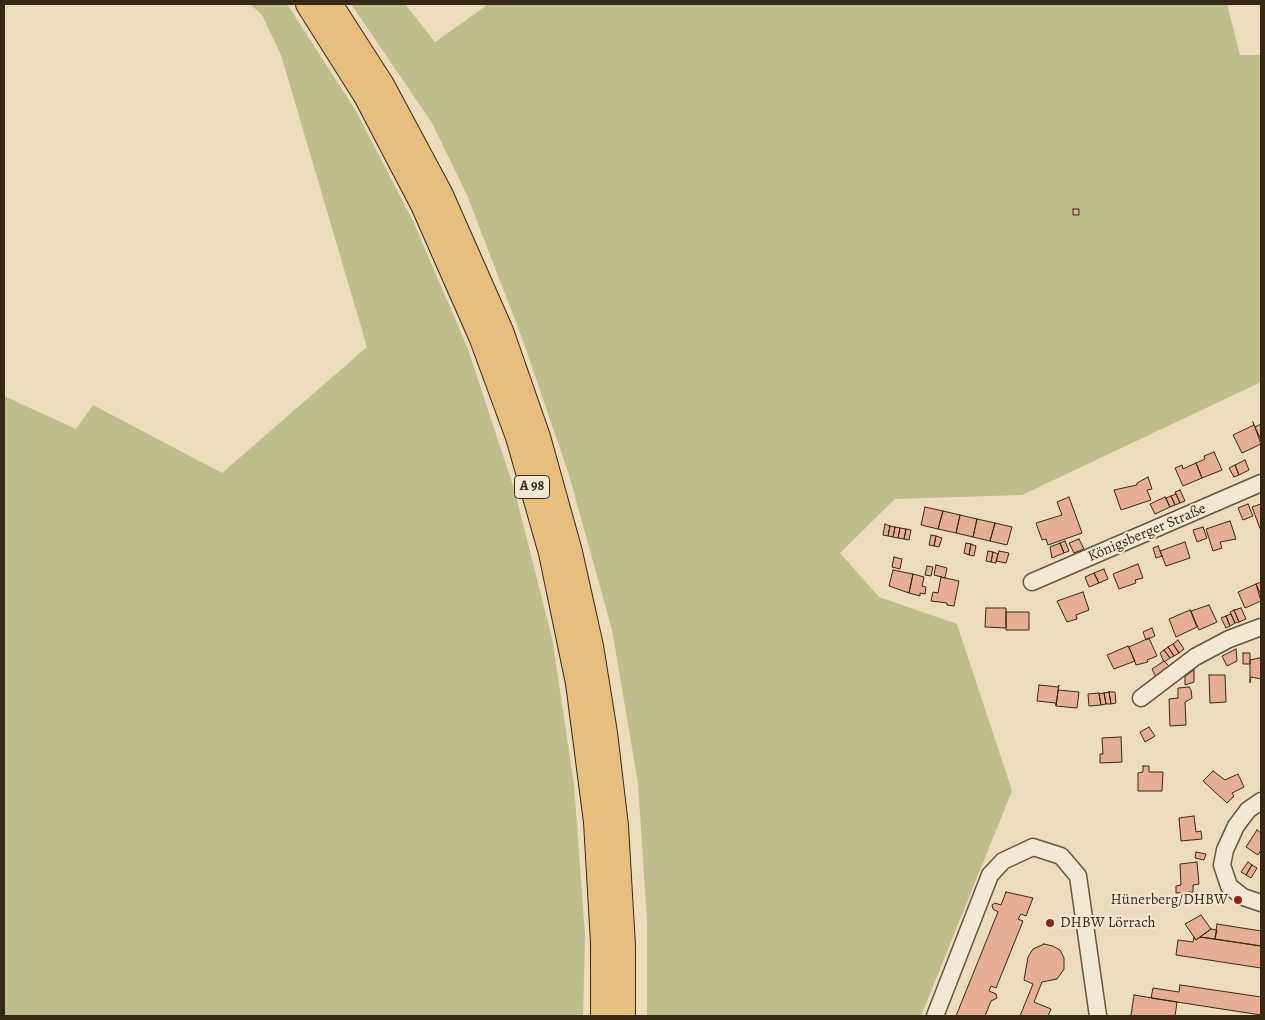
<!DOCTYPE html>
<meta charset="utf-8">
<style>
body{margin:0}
#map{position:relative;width:1265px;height:1020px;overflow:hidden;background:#eddbbd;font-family:Alegreya,serif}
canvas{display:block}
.frame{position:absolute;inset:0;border:5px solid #372813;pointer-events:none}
</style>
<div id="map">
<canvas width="1265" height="1020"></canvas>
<div class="frame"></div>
</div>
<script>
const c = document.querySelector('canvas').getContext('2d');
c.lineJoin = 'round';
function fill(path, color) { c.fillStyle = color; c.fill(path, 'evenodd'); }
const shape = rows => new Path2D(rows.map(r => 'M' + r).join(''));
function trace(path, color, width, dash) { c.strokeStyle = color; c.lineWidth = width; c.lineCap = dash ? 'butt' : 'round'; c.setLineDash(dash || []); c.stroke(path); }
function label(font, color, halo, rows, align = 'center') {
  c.font = font + ' Alegreya,serif'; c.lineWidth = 4; c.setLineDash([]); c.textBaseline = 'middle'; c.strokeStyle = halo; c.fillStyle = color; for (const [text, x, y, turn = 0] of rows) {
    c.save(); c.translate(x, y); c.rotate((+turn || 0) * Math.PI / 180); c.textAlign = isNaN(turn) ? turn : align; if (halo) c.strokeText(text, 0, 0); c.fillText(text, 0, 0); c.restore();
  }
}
const green = shape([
 [250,4,287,4,356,111,413,221,468,349,515,492,552,638,574,784,585,935,583,1016,4,1016,4,396,76,429,93,405,222,473,367,347,281,55,262,15],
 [351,4,405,4,435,42,486,6,485,4,1227,4,1240,55,1261,55,1261,382,1022,495,895,499,840,553,879,597,957,624,1012,791,921,1016,647,1016,647,921,638,783,612,630,569,475,522,338,467,195,432,123]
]);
const building = shape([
 [1073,209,1079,209,1079,215,1073,215,1073,209],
 [1253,422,1261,444,1242,453,1233,435,1254,425,1253,422],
 [1261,424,1261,440,1255,427,1261,424],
 [1214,452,1222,470,1202,478,1196,463,1205,459,1204,456,1214,452],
 [1245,460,1249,470,1239,475,1235,465,1245,460],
 [1196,463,1202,478,1183,486,1175,468,1182,465,1183,469,1196,463],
 [1235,465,1239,475,1234,477,1229,468,1235,465],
 [1148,477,1152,489,1147,490,1151,500,1121,510,1114,490,1137,485,1137,483,1148,477],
 [1180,490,1185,501,1180,503,1175,492,1180,490],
 [1176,494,1180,503,1175,505,1171,496,1176,494],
 [1171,496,1175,505,1170,507,1166,498,1171,496],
 [1069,497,1082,533,1048,545,1046,539,1042,540,1036,523,1062,515,1057,502,1069,497],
 [1165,497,1170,507,1155,514,1150,504,1165,497],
 [1248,504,1253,516,1243,520,1238,508,1248,504],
 [1261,504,1261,531,1252,507,1261,504],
 [925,507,943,511,938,529,921,525,925,507],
 [943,511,960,515,956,533,938,529,943,511],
 [960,515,977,519,973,537,956,533,960,515],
 [977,519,995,523,990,541,973,537,977,519],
 [1230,521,1236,539,1220,542,1222,548,1213,551,1206,529,1230,521],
 [995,523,1012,527,1007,545,990,541,995,523],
 [885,524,890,526,888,536,883,535,885,524],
 [890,526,895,527,893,537,888,536,890,526],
 [895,527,900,528,898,538,893,537,895,527],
 [1203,527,1207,538,1197,542,1193,530,1203,527],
 [900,528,906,529,904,539,898,538,900,528],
 [906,529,911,530,909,540,904,539,906,529],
 [931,535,936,536,934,546,929,545,931,535],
 [936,536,942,538,939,547,934,546,936,536],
 [1079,539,1084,549,1074,553,1069,543,1079,539],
 [1065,541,1069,551,1064,553,1060,543,1065,541],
 [1185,542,1190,558,1166,566,1160,551,1185,542],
 [966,543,971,544,969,555,964,553,966,543],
 [1060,543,1064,553,1052,558,1050,547,1060,543],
 [971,544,976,546,974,556,969,555,971,544],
 [1158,546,1162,556,1156,558,1153,548,1158,546],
 [988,551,993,552,991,562,986,561,988,551],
 [999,551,1009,553,1006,563,996,561,999,551],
 [993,552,998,554,996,563,991,562,993,552],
 [894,557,902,559,900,569,892,567,894,557],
 [1138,564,1143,578,1135,580,1136,583,1119,589,1113,574,1138,564],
 [936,565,947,568,945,578,934,575,936,565],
 [927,566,933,567,931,576,925,575,927,566],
 [1104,569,1108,579,1099,583,1094,573,1104,569],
 [893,570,913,574,909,593,889,586,893,570],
 [1094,573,1099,583,1089,587,1085,577,1094,573],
 [913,574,924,577,922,586,926,587,925,594,920,593,920,596,909,593,913,574],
 [941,577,959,581,954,606,947,605,947,603,931,601,933,592,938,593,941,577],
 [1261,582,1261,595,1256,584,1261,582],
 [1256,584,1261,601,1245,608,1238,592,1256,584],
 [1083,592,1089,610,1076,615,1077,619,1067,622,1057,601,1083,592],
 [1209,605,1217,622,1199,630,1191,611,1209,605],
 [986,608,1006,608,1006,628,985,627,986,608],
 [1241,608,1246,619,1239,622,1234,610,1241,608],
 [1190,610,1197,627,1176,637,1169,619,1190,610],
 [1234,610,1239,622,1235,623,1230,612,1234,610],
 [1006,612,1029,612,1029,630,1006,630,1006,612],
 [1231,614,1235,623,1230,626,1226,616,1231,614],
 [1226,616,1230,626,1226,628,1221,618,1226,616],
 [1152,628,1155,636,1146,640,1143,632,1152,628],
 [1149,638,1157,656,1147,660,1148,662,1136,665,1129,647,1149,638],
 [1178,640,1184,649,1179,653,1173,644,1178,640],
 [1173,644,1179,653,1174,656,1168,647,1173,644],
 [1128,646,1135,661,1114,669,1107,655,1128,646],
 [1168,647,1174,656,1170,658,1164,650,1168,647],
 [1236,649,1237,661,1227,666,1222,656,1236,649],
 [1164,650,1170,658,1164,662,1160,653,1164,650],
 [1243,653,1250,653,1250,664,1243,664,1243,653],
 [1259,658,1261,658,1261,679,1251,677,1250,683,1250,660,1259,658],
 [1164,661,1170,667,1156,677,1152,669,1164,661],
 [1194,670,1194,682,1185,685,1185,676,1194,670],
 [1209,675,1225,675,1226,702,1210,703,1209,675],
 [1039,685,1058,687,1059,685,1056,706,1056,703,1037,701,1039,685],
 [1189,687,1191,690,1192,698,1185,702,1186,725,1170,726,1169,699,1178,698,1178,688,1189,687],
 [1058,690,1079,692,1077,708,1056,706,1058,690],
 [1109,692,1115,692,1116,703,1111,704,1109,692],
 [1109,692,1111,704,1106,704,1104,693,1109,692],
 [1099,693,1101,705,1089,706,1088,694,1099,693],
 [1104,693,1106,704,1101,705,1099,694,1104,693],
 [1149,727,1155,736,1145,742,1140,732,1149,727],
 [1121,737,1122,762,1100,763,1100,754,1103,754,1102,738,1121,737],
 [1143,766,1149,766,1149,772,1163,772,1162,791,1138,791,1138,773,1143,772,1143,766],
 [1213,771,1225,780,1238,774,1244,787,1232,793,1234,796,1227,803,1203,781,1213,771],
 [1194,816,1196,832,1201,831,1202,839,1181,841,1179,818,1194,816],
 [1257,830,1261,833,1261,850,1258,855,1246,847,1257,830],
 [1196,852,1206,854,1204,860,1195,858,1196,852],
 [1197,862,1199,884,1193,885,1193,892,1176,893,1176,886,1181,885,1180,864,1197,862],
 [1248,862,1252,865,1246,875,1241,872,1248,862],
 [1252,865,1257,868,1251,878,1246,875,1252,865],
 [1006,892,1033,898,1026,916,1021,914,1018,919,1023,921,996,988,991,986,989,991,996,994,997,998,991,1001,985,1016,956,1016,998,912,993,909,992,905,995,903,1001,905,1006,892],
 [1201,915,1211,929,1196,940,1185,924,1201,915],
 [1217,924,1261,931,1261,946,1215,939,1217,924],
 [1211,929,1217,930,1215,939,1200,937,1211,929],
 [1194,937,1196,940,1200,937,1261,946,1261,968,1176,955,1178,940,1193,942,1194,937],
 [1044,944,1053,946,1060,950,1064,958,1064,969,1057,979,1042,982,1034,1002,1051,1009,1048,1016,1020,1016,1033,984,1024,980,1028,957,1033,949,1044,944],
 [1180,985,1261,997,1261,1015,1151,998,1153,988,1179,992,1180,985],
 [1134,995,1177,1002,1175,1016,1131,1016,1134,995]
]);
const minor = shape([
 [1032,582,1261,483],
 [1141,698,1195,657,1229,639,1261,627],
 [1261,801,1248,810,1236,826,1225,850,1222,865,1229,886,1243,897,1261,903],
 [935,1016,990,875,1003,861,1033,847,1061,856,1078,876,1098,1016]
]);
const highway = shape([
 [308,4,366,96,423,205,482,339,518,437,551,553,578,683,596,822,603,943,603,1016],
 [330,4,382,85,441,195,501,331,538,437,570,552,591,646,605,733,616,826,623,946,623,1016]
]);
const markers = [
 [1238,900,5,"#8f2418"],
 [1050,923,5,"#8f2418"]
];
const shields = [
 [532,487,35]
];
const shieldNames = [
 ["A 98",532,487]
];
const streetNames = [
 ["Königsberger Straße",1147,533,-23]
];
const poiNames = [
 ["Hünerberg/DHBW",1228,900],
 ["DHBW Lörrach",1060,923,"left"]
];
fill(green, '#bebe8d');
fill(building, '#e7ae96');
trace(building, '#372813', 1);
trace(minor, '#64553e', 19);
trace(highway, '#372813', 26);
trace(minor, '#f3e8d4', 16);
trace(highway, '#e6be7e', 24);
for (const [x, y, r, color] of markers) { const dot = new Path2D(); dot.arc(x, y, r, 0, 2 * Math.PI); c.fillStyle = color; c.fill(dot); trace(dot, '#f3e8d4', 2); }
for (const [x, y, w] of shields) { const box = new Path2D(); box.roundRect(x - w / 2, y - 11.5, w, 23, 4); c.fillStyle = '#f3e8d4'; c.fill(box); trace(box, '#372813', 1); }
label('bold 14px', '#372813', null, shieldNames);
label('15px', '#372813', '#f3e8d4', streetNames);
label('15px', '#372813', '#f3e8d4', poiNames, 'right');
</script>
